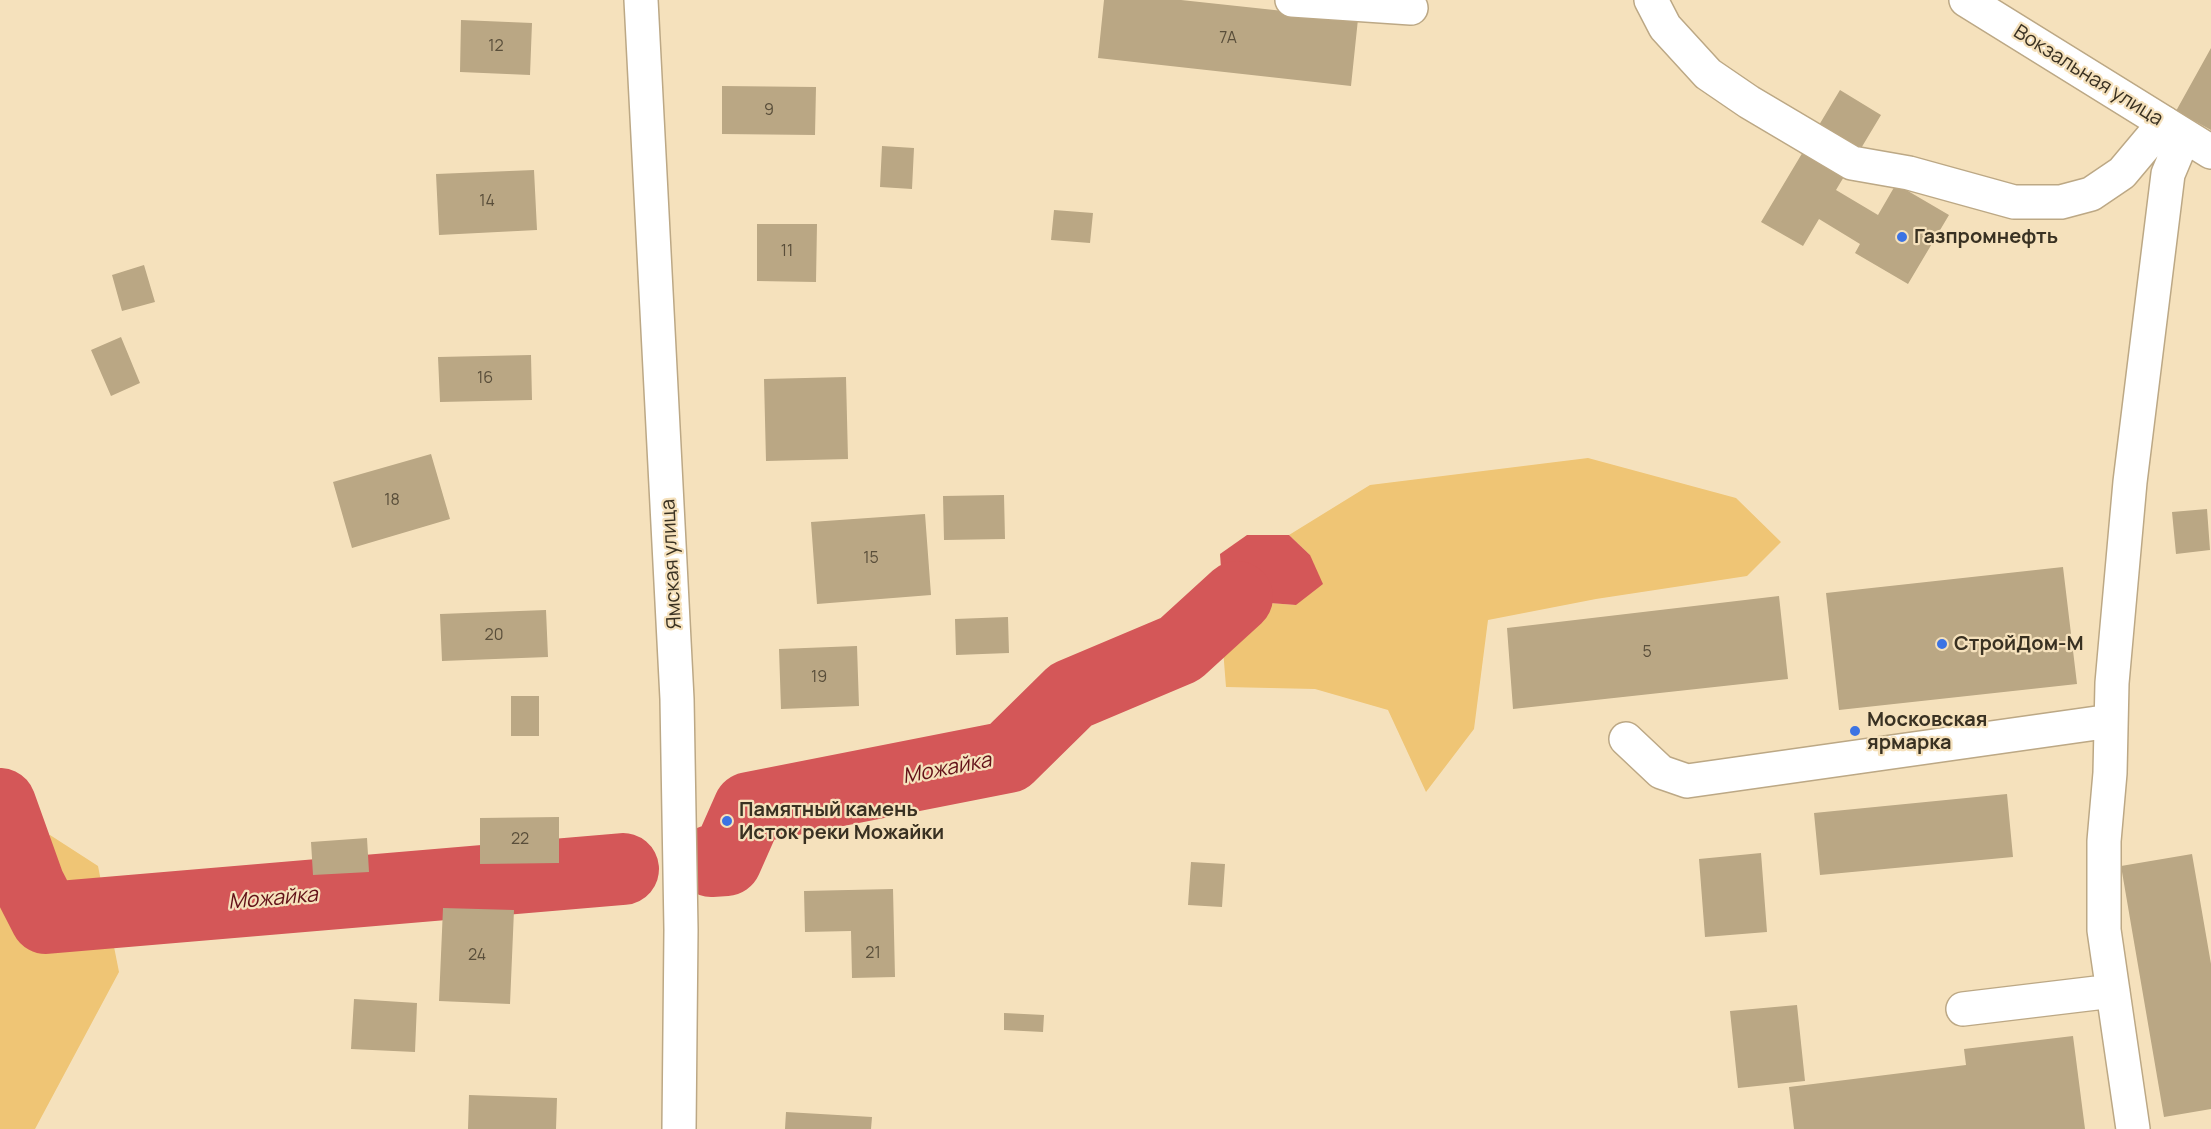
<!DOCTYPE html>
<meta charset="utf-8">
<style>
body{margin:0}
canvas{display:block;background:#f5e1bc}
</style>
<canvas width="2211" height="1129"></canvas>
<script>
const c = document.querySelector('canvas').getContext('2d');
c.lineJoin = 'round';
function fill(path, color) { c.fillStyle = color; c.fill(path, 'evenodd'); }
const shape = rows => new Path2D(rows.map(r => 'M' + r).join(''));
function trace(path, color, width, dash) { c.strokeStyle = color; c.lineWidth = width; c.lineCap = dash ? 'butt' : 'round'; c.setLineDash(dash || []); c.stroke(path); }
function label(font, color, halo, rows, align = 'center') {
  c.font = font + ' Manrope,sans-serif'; c.lineWidth = 4.5; c.setLineDash([]); c.textBaseline = 'middle'; c.strokeStyle = halo; c.fillStyle = color; for (const [text, x, y, turn = 0] of rows) {
    c.save(); c.translate(x, y); c.rotate((+turn || 0) * Math.PI / 180); c.textAlign = isNaN(turn) ? turn : align; if (halo) c.strokeText(text, 0, 0); c.fillText(text, 0, 0); c.restore();
  }
}
const green = shape([
 [1588,458,1736,498,1781,542,1747,576,1596,599,1488,620,1474,729,1426,792,1388,710,1315,689,1226,687,1223,649,1256,602,1296,605,1310,555,1289,535,1370,485],
 [50,835,98,866,119,972,35,1129,0,1129,0,861]
]);
const water = shape([
 [1247,535,1289,535,1310,555,1323,584,1296,605,1256,602,1237,597,1222,582,1220,554]
]);
const river = shape([
 [0,804,29,885,46,918,623,869],
 [711,861,726,860,749,808,1008,757,1071,695,1180,649,1237,597]
]);
const building = shape([
 [1104,0,1181,0,1358,19,1351,86,1098,58],
 [461,20,532,23,530,75,460,72],
 [2211,48,2211,130,2176,111],
 [722,86,816,87,815,135,722,134],
 [1840,90,1881,115,1836,190,1878,215,1896,184,1949,215,1908,284,1855,253,1860,244,1819,219,1803,246,1761,222],
 [882,146,914,148,912,189,880,187],
 [534,170,537,230,439,235,436,174],
 [1054,210,1093,213,1090,243,1051,240],
 [757,224,817,224,816,282,757,281],
 [144,265,155,302,122,311,112,275],
 [121,337,140,383,111,396,91,350],
 [531,355,532,400,440,402,438,357],
 [846,377,848,459,766,461,764,379],
 [431,454,450,519,352,548,333,482],
 [1004,495,1005,539,944,540,943,496],
 [2207,509,2210,550,2176,554,2172,512],
 [925,514,931,595,817,604,811,522],
 [2063,567,2077,684,1839,710,1826,593],
 [1779,596,1788,679,1513,709,1507,628],
 [546,610,548,657,442,661,440,614],
 [1008,617,1009,653,956,655,955,619],
 [857,646,859,706,781,709,779,649],
 [511,696,539,696,539,736,511,736],
 [2007,794,2013,857,1820,875,1814,813],
 [559,817,559,863,480,864,480,818],
 [367,838,369,872,313,875,311,842],
 [1761,853,1767,932,1705,937,1699,859],
 [2192,854,2211,964,2211,1109,2164,1117,2121,866],
 [1191,862,1225,864,1222,907,1188,905],
 [893,889,895,977,852,978,851,931,805,932,804,891],
 [443,908,514,910,510,1004,439,1001],
 [354,999,417,1003,415,1052,351,1049],
 [1797,1005,1805,1081,1738,1088,1730,1011],
 [1004,1013,1044,1015,1043,1032,1004,1030],
 [2073,1036,2085,1129,1794,1129,1789,1087,1966,1065,1964,1049],
 [469,1095,557,1098,556,1129,468,1129],
 [786,1112,872,1117,871,1129,785,1129]
]);
const minor = shape([
 [1292,0,1411,8],
 [1651,0,1665,27,1708,74,1749,102,1852,163,1909,173,2014,202,2061,202,2091,194,2122,173,2164,123],
 [1626,739,1661,772,1687,781,2111,721],
 [1963,1009,2113,991],
 [2133,1129,2104,930,2104,841,2110,773,2112,683,2130,482,2168,174,2184,136]
]);
const major = shape([
 [641,0,677,699,681,930,679,1129],
 [1966,0,2211,152]
]);
const markers = [
 [1902,237,6,"#3c73e3"],
 [1942,644,6,"#3c73e3"],
 [1855,731,6,"#3c73e3"],
 [727,821,6,"#3c73e3"]
];
const numberNames = [
 ["7А",1228,39],
 ["12",496,47],
 ["9",769,111],
 ["14",487,202],
 ["11",787,252],
 ["16",485,379],
 ["18",392,501],
 ["15",871,559],
 ["20",494,636],
 ["5",1647,653],
 ["19",819,678],
 ["22",520,840],
 ["21",873,954],
 ["24",477,956]
];
const streetNames = [
 ["Вокзальная улица",2088,76,32],
 ["Ямская улица",672,564,-93]
];
const poiNames = [
 ["Газпромнефть",1914,237],
 ["СтройДом-М",1954,644],
 ["Московская",1867,720],
 ["ярмарка",1867,743],
 ["Памятный камень",739,810],
 ["Исток реки Можайки",739,833]
];
const waterNames = [
 ["Можайка",947,769,-11],
 ["Можайка",273,899,-5]
];
fill(green, '#efc575');
fill(water, '#d45758');
trace(river, '#d45758', 72);
fill(building, '#baa784');
trace(minor, '#bca885', 36);
trace(major, '#bca885', 36);
trace(minor, '#fff', 33);
trace(major, '#fff', 33);
for (const [x, y, r, color] of markers) { const dot = new Path2D(); dot.arc(x, y, r, 0, 2 * Math.PI); c.fillStyle = color; c.fill(dot); trace(dot, '#f5e1bc', 2); }
label('16px', '#594e3a', null, numberNames);
label('20px', '#393122', '#f5e1bc', streetNames);
label('bold 20px', '#393122', '#f5e1bc', poiNames, 'left');
label('italic 21px', '#621017', '#f5e1bc', waterNames);
</script>
